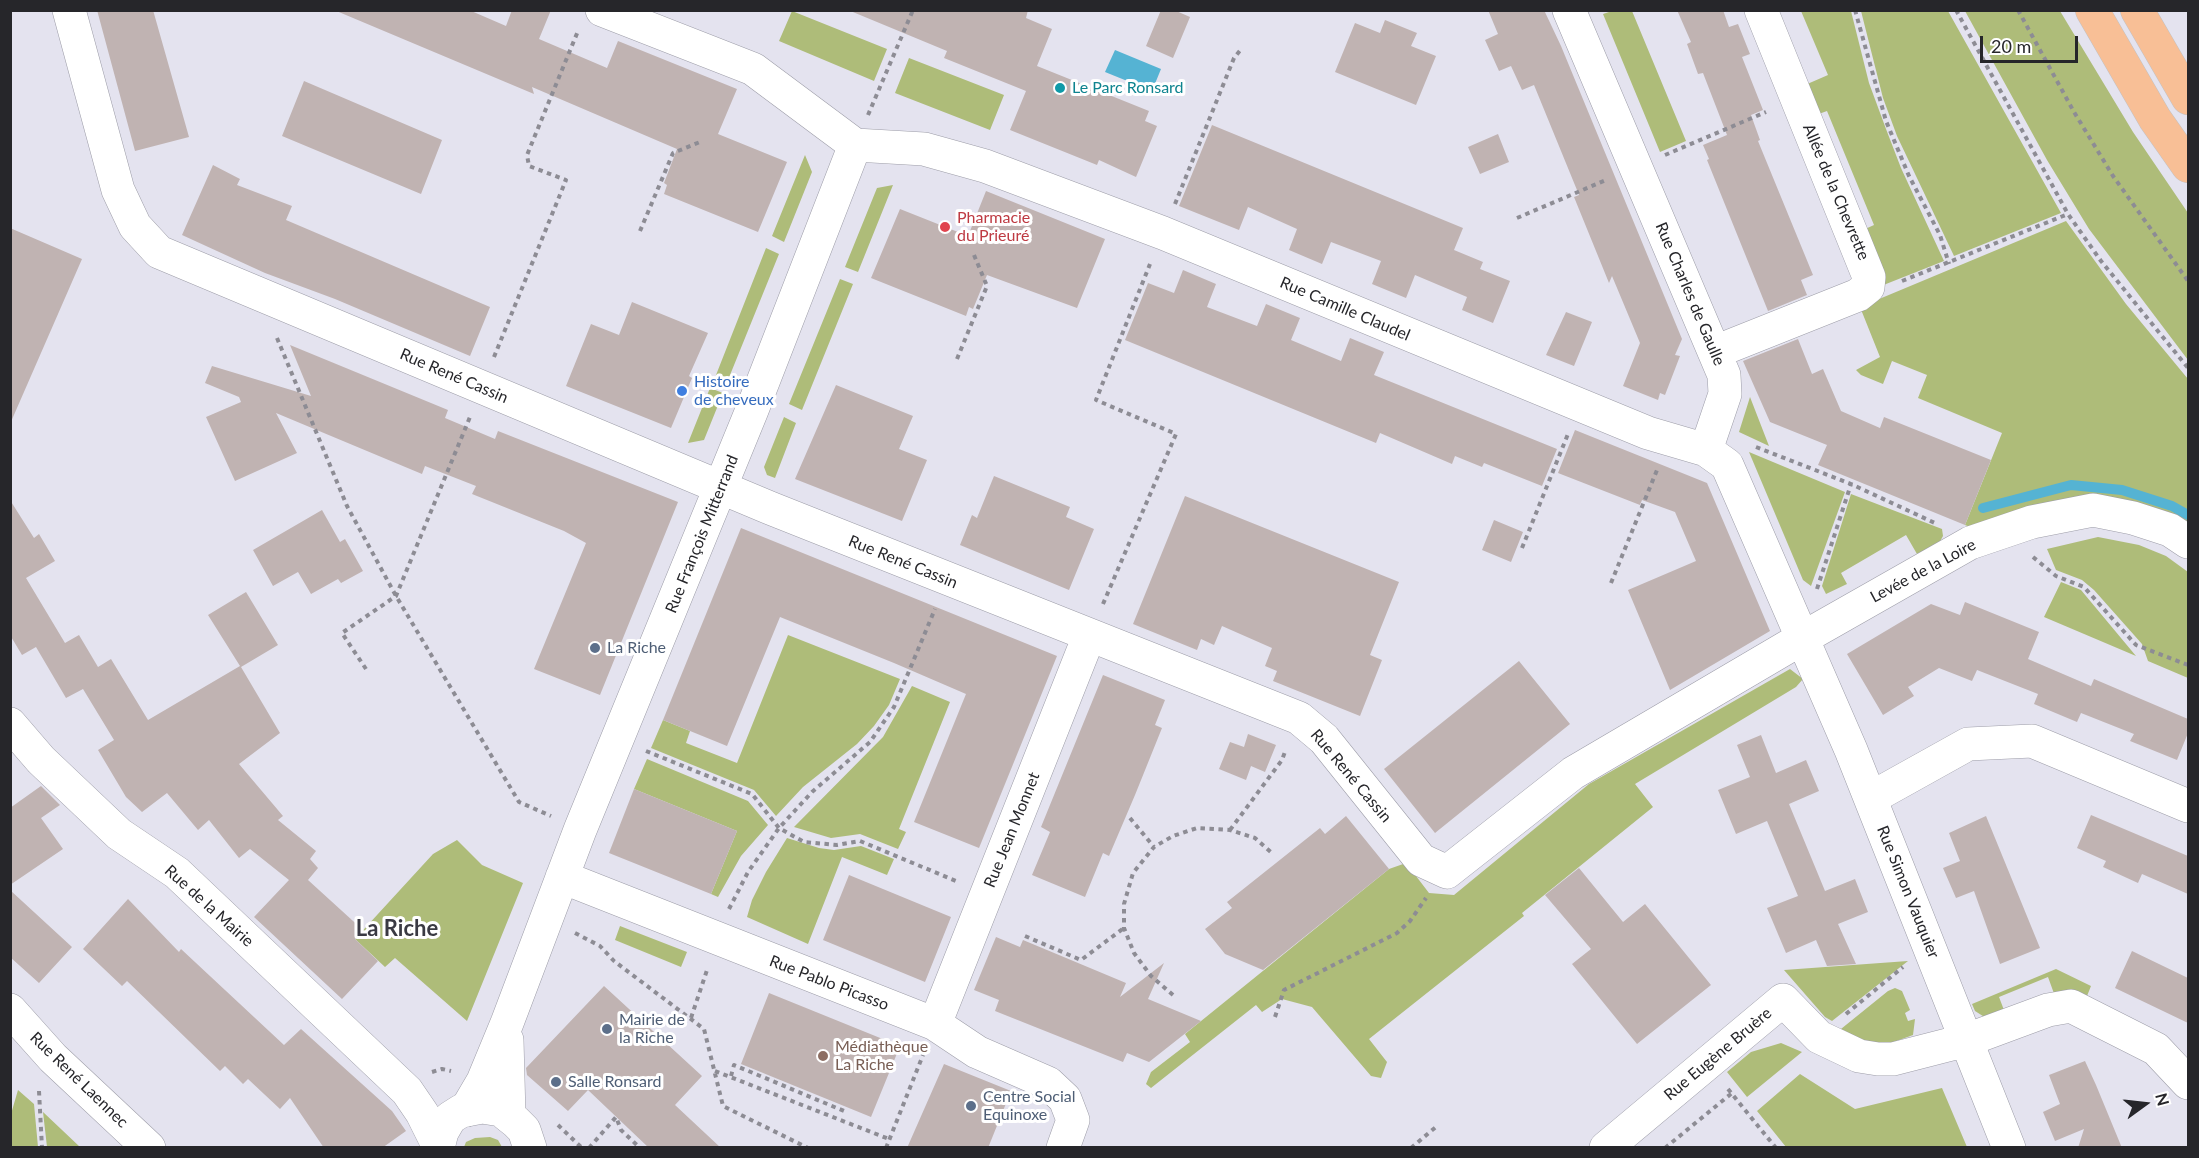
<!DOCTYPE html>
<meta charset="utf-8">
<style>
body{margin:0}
#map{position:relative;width:2199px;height:1158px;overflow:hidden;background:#e4e3ef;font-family:Lato,sans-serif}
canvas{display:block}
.frame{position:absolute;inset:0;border:12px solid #26262a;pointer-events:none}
.north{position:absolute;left:2115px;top:1074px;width:60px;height:60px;-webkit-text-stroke:4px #fff;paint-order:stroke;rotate:75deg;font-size:16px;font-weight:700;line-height:24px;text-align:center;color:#26262a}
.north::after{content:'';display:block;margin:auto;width:21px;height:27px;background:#26262a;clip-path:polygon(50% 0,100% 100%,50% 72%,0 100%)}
.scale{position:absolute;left:1980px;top:36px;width:98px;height:27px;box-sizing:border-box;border:3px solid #26262a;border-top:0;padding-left:8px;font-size:18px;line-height:21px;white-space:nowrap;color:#26262a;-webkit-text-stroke:4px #fff;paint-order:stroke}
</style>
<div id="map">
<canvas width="2199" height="1158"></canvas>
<div class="frame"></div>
<div class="north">N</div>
<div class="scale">20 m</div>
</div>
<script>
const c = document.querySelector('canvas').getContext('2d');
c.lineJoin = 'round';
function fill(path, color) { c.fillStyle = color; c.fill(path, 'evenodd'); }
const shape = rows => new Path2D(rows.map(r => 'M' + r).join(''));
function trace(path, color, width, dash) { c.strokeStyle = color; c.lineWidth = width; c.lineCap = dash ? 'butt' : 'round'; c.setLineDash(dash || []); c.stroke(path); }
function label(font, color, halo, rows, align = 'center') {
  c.font = font + ' Lato,sans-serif'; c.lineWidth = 6; c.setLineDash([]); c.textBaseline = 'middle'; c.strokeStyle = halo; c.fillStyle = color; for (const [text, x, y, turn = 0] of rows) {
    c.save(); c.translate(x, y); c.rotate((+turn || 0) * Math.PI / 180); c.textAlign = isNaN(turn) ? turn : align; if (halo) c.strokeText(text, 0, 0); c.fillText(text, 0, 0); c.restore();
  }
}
const green = shape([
 [792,11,887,49,874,81,779,41],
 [1612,11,1632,11,1686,141,1660,152,1603,14],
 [1801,11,1851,11,1869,83,1886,129,1901,168,1944,261,1881,286,1863,230,1874,225,1827,111,1816,115,1805,85,1828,75],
 [1861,11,1948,11,2061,213,1954,256,1897,136,1883,98],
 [1965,11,2060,11,2133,132,2188,213,2188,360,2089,229,2047,160],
 [909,58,1004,95,990,130,895,93],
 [805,155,812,172,784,242,772,236],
 [893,185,858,272,845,267,877,188],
 [2066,221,2126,304,2188,379,2188,533,2165,520,1978,530,1965,525,2002,433,1918,398,1927,375,1892,361,1883,384,1861,375,1856,370,1880,357,1860,307],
 [766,248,779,254,728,380,716,375],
 [840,279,853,284,802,410,789,404],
 [710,388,723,393,704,440,688,443],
 [1750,397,1769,446,1739,432],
 [784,417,796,423,775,478,767,475,764,467],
 [1749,452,1845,492,1811,586,1803,580],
 [1851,494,1942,529,1943,536,1938,545,1917,554,1906,535,1841,573,1847,584,1826,594,1822,586],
 [2098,537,2139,545,2166,556,2188,572,2188,678,2148,661,2142,644,2094,590,2082,580,2056,570,2047,549],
 [2061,582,2081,590,2136,656,2044,617],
 [788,635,900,679,889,705,874,726,857,744,803,787,776,816,754,790,651,748,663,720,690,731,686,743,737,763],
 [1790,669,1803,679,1796,687,1635,784,1653,807,1522,913,1524,916,1369,1039,1387,1062,1381,1078,1371,1076,1312,1007,1282,999,1262,1012,1256,1005,1151,1088,1146,1084,1151,1072,1190,1042,1185,1034,1389,869,1406,863,1429,893,1454,895,1589,784],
 [912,686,950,702,899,829,906,832,898,849,860,834,831,838,794,827,883,737],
 [647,759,748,801,768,825,741,856,718,897,711,894,737,831,634,789],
 [787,838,819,848,834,850,861,846,894,859,887,875,842,857,808,944,747,917,752,900,766,872],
 [457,840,482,865,523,883,467,1021,395,958,385,967,355,939,433,854],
 [620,926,687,952,681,967,615,940],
 [1908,961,1832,1021,1825,1017,1784,970],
 [2056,969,2091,986,2085,1001,2056,999,2048,977,1999,997,2007,1018,1986,1018,1975,1011,1972,1004],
 [1895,988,1902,991,1910,1010,1905,1013,1908,1021,1915,1019,1913,1035,1880,1047,1836,1033,1888,991],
 [1781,1043,1802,1052,1747,1097,1727,1072,1751,1052],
 [1800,1074,1855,1109,1942,1088,1967,1147,1786,1147,1757,1111],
 [18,1090,34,1104,38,1147,11,1147,11,1114],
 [43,1112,80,1147,47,1147],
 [490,1137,498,1140,502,1147,464,1147,466,1142,475,1138]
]);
const water = shape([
 [1115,50,1161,69,1152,91,1105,72]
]);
const stream = shape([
 [1983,508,2071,485,2122,490,2172,506,2188,515]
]);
const building = shape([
 [97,10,153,10,189,137,135,151],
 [334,10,469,10,506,26,512,10,551,10,539,39,607,68,618,41,737,89,718,134,787,162,758,232,664,194,667,185,664,183,677,149,532,87,534,94],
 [848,10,1028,10,1026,18,1052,29,1037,66,1149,111,1145,121,1157,126,1136,177,1099,160,1097,165,1010,130,1026,91,944,58,947,51],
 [1161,10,1174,10,1190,17,1173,58,1146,46],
 [1488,10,1544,10,1561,46,1682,339,1675,355,1680,356,1665,395,1660,393,1658,400,1623,386,1640,343,1612,276,1609,283,1574,197,1579,195,1534,85,1522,90,1511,66,1499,71,1485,40,1498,34],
 [1677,10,1723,10,1729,27,1738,24,1750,54,1742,57,1763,110,1751,115,1760,140,1758,141,1813,275,1801,280,1807,295,1768,311,1707,160,1709,159,1703,145,1727,135,1703,73,1698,74,1687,44,1691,42],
 [1385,20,1417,33,1411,46,1436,56,1416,105,1335,72,1355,23,1380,33],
 [304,81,442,140,421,194,282,136],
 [1212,125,1463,228,1454,250,1483,262,1480,269,1510,281,1493,323,1462,310,1467,297,1415,275,1406,298,1372,284,1381,261,1331,242,1322,264,1289,250,1297,229,1248,207,1239,230,1179,206],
 [1498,134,1509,162,1480,174,1468,147],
 [213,165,240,179,237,185,292,206,286,220,490,307,470,356,335,299,265,273,182,235],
 [986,191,1105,239,1077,308,987,275,973,309,969,307,966,316,871,278,900,209,968,236],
 [10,228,82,259,10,424],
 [1183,270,1216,284,1207,307,1257,326,1266,304,1300,318,1291,340,1341,361,1350,338,1384,352,1374,375,1557,449,1542,486,1484,463,1482,467,1455,456,1452,464,1380,433,1376,443,1125,340,1148,283,1174,293],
 [632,302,708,333,689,376,692,378,671,428,566,386,591,324,619,335],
 [1566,312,1592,322,1574,366,1546,355],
 [1798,339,1812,374,1823,369,1841,411,1880,428,1884,417,1991,460,1965,525,1818,465,1827,445,1770,422,1743,361],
 [290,345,448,410,445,418,495,439,498,431,678,502,600,695,534,669,586,543,564,531,472,494,476,486,425,466,422,474,276,413,297,453,235,481,206,417,241,402,239,397,205,383,212,366,311,396],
 [836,385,913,416,899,449,927,460,902,521,795,479],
 [1575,430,1707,483,1770,631,1670,690,1628,590,1696,561,1675,512,1642,500,1640,505,1558,473],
 [994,476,1070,507,1066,517,1094,529,1069,590,960,545,972,515,977,518],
 [1185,496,1399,582,1370,655,1382,660,1360,716,1273,681,1277,671,1265,666,1272,648,1222,626,1214,645,1201,639,1197,650,1133,624],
 [10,500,34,538,39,534,55,561,26,578,65,643,79,635,98,667,111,659,148,720,240,666,208,615,246,592,278,645,241,667,280,733,239,764,283,816,278,820,316,851,310,859,318,868,308,880,364,931,355,939,378,961,342,999,254,917,289,880,250,849,239,858,209,820,198,830,167,793,142,812,126,797,98,750,114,740,83,689,66,698,36,647,22,655,10,635],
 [322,510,340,542,345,539,363,571,341,583,338,579,311,594,298,572,273,586,253,550],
 [1494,520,1523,532,1511,562,1482,550],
 [741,528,1057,656,979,848,914,822,966,694,894,663,780,617,727,746,663,720],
 [1965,602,2039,632,2028,659,2091,686,2094,679,2188,719,2188,733,2177,760,2130,741,2134,734,2081,713,2077,722,2034,704,2038,694,1977,670,1972,681,1939,668,1908,687,1914,696,1883,715,1847,654,1931,604,1960,615],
 [1519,661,1570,724,1435,833,1384,769],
 [1103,675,1165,700,1155,725,1162,728,1135,795,1109,856,1103,853,1085,897,1032,875,1050,832,1041,827],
 [1248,734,1276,745,1265,772,1251,766,1246,780,1219,769,1230,742,1244,747],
 [1761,735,1776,773,1806,760,1819,791,1789,804,1825,891,1855,879,1868,912,1838,924,1856,964,1827,966,1816,940,1786,953,1767,908,1798,896,1767,821,1736,834,1718,790,1750,777,1737,745],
 [41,786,60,805,41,818,63,849,10,885,10,808],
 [634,789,737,831,711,894,609,853],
 [2091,815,2188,856,2188,894,2142,874,2138,883,2103,867,2106,861,2077,848],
 [1346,816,1389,869,1263,970,1225,954,1205,929,1232,908,1227,902,1320,828,1325,834],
 [1986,816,2040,948,2000,964,1974,891,1956,898,1943,868,1960,861,1949,833],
 [1579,868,1623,922,1645,904,1711,985,1637,1044,1572,964,1591,949,1545,895],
 [849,875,951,917,925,982,823,940],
 [10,890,72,947,39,983,10,957],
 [128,899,179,952,181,949,284,1045,301,1029,392,1111,406,1131,382,1148,324,1148,290,1098,280,1109,248,1079,243,1084,225,1066,220,1071,127,981,122,986,83,949],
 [996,937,1020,947,1023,940,1126,983,1120,997,1164,963,1148,999,1201,1021,1149,1062,1127,1053,1123,1062,995,1011,999,1000,974,990],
 [2132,951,2188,978,2188,1023,2115,988],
 [604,986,702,1076,675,1105,721,1148,649,1148,588,1090,568,1111,527,1075,526,1068],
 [769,993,900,1046,871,1117,741,1064],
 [2085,1061,2096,1085,2122,1148,2078,1148,2084,1129,2055,1141,2043,1112,2060,1104,2049,1075],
 [944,1064,1011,1091,988,1148,907,1148]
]);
const path = shape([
 [1855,10,1886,121,1909,176,1940,235,1949,264],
 [1956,10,2068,214,2101,261,2188,368],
 [2018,10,2074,112,2113,176,2188,281],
 [868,115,913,10],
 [1665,155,1766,112],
 [1175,204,1234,58,1242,48],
 [1517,218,1606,180],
 [640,231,673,153,700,142],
 [1902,281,2068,214],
 [277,338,347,506,396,596,519,802,551,816],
 [494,357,566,180,529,166,527,155,578,31],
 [957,359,987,286,974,255],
 [1756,447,1851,484,1937,524],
 [1522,548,1568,434],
 [2033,557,2056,576,2084,587,2136,645,2188,665],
 [1611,583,1657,470],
 [1817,589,1851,484],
 [1103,604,1176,434,1096,400,1150,264],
 [366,669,342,633,396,596,470,417],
 [646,751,752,794,779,828,804,842,837,845,860,841,956,881],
 [1130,818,1154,847],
 [1230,830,1282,760,1286,749],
 [729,909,748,872,779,828,812,792,870,742,894,707,935,609],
 [575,933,600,946,614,961,704,1029,723,1106,808,1148],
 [1025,936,1081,960,1124,928],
 [1173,995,1151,976,1134,953,1124,928,1124,904,1133,873,1154,847,1173,836,1197,828,1230,830,1255,838,1273,854],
 [1846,1014,1903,967],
 [1275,1017,1284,990,1397,933,1410,921,1426,898],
 [691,1018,707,970],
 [715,1071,889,1139],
 [432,1072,442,1069,451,1071],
 [731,1076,734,1065,844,1111,845,1107],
 [1728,1089,1776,1148],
 [39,1091,42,1148],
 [558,1125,582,1148],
 [589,1148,616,1117,621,1130,640,1148],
 [886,1148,923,1055],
 [1411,1148,1437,1126],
 [1665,1148,1732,1093]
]);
const street = shape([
 [69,10,118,190,135,226,159,252,770,508,1299,718,1324,739,1421,860,1447,872,1573,773,1801,639,1970,543,2032,522,2093,510,2133,518,2170,530,2188,542],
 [602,10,753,69,855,145,924,149,985,166,1163,233,1648,433,1706,450],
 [1569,10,1724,375,1725,394,1706,450,1727,465,1851,750,2009,1148],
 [1715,352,1858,295,1868,287,1869,277,1761,10],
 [1871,798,1968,744,2032,741,2188,806],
 [562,877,935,1024,977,1052,1048,1083,1065,1099,1073,1120,1063,1148],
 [10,1010,53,1058,149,1148],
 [935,1024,1089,636],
 [507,1040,509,1116],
 [466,1110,483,1081,507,1023,580,830,752,410,855,145],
 [1606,1148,1783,1000,1819,1037,1859,1056,1878,1059,1893,1059,1967,1040,2048,1010,2071,1006,2156,1049,2188,1083]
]);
const secondary = shape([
 [10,724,41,760,119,834,177,873,407,1091,422,1113,437,1143],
 [438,1148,442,1132,450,1118,461,1111,482,1107,501,1110,516,1122,524,1130,530,1148]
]);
const highway = shape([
 [2092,10,2155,119,2188,166],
 [2137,10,2188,98]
]);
const markers = [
 [1060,88,6,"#0f9aa8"],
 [945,227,6,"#e0444e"],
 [682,391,6,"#3f7fe0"],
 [595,648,6,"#5c6f8a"],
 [607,1029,6,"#5c6f8a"],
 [823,1056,6,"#8d6e63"],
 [556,1082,6,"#5c6f8a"],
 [971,1106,6,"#5c6f8a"]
];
const cultureNames = [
 ["Le Parc Ronsard",1072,88]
];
const streetNames = [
 ["Allée de la Chevrette",1836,192,67],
 ["Rue Charles de Gaulle",1690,294,67],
 ["Rue Camille Claudel",1345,309,23],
 ["Rue René Cassin",454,376,23],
 ["Rue François Mitterrand",702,534,-68],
 ["Rue René Cassin",903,562,22],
 ["Levée de la Loire",1923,571,-28],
 ["Rue René Cassin",1351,776,50],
 ["Rue Jean Monnet",1012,830,-68],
 ["Rue Simon Vauquier",1908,892,68],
 ["Rue de la Mairie",209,906,42],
 ["Rue Pablo Picasso",829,983,21],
 ["Rue Eugène Bruère",1718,1054,-40],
 ["Rue René Laennec",79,1080,44]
];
const healthNames = [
 ["Pharmacie",957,218],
 ["du Prieuré",957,236]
];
const shopNames = [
 ["Histoire",694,382],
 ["de cheveux",694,400]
];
const serviceNames = [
 ["La Riche",607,648],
 ["Mairie de",619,1020],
 ["la Riche",619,1038],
 ["Salle Ronsard",568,1082],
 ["Centre Social",983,1097],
 ["Equinoxe",983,1115]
];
const educationNames = [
 ["Médiathèque",835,1047],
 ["La Riche",835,1065]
];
const districtNames = [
 ["La Riche",397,929]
];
fill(green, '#aebc79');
fill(water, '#55b3d3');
trace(stream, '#55b3d3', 10);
fill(building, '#c0b3b2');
trace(street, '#9d9da8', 34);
trace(secondary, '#9d9da8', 34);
trace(highway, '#c2c2c3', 34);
trace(path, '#8d8c94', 4, [4.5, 4.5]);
trace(street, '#fff', 33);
trace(secondary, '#fff', 33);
trace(highway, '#f8bf96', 33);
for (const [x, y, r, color] of markers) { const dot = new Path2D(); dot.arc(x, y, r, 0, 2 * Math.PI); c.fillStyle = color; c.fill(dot); trace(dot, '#fff', 2); }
label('16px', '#0d838f', '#fff', cultureNames, 'left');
label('16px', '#26262a', '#fff', streetNames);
label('16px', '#be3a42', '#fff', healthNames, 'left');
label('16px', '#366cbe', '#fff', shopNames, 'left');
label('16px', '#4e5e75', '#fff', serviceNames, 'left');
label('16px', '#785e54', '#fff', educationNames, 'left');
label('bold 22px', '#3a3a43', '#fff', districtNames);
</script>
